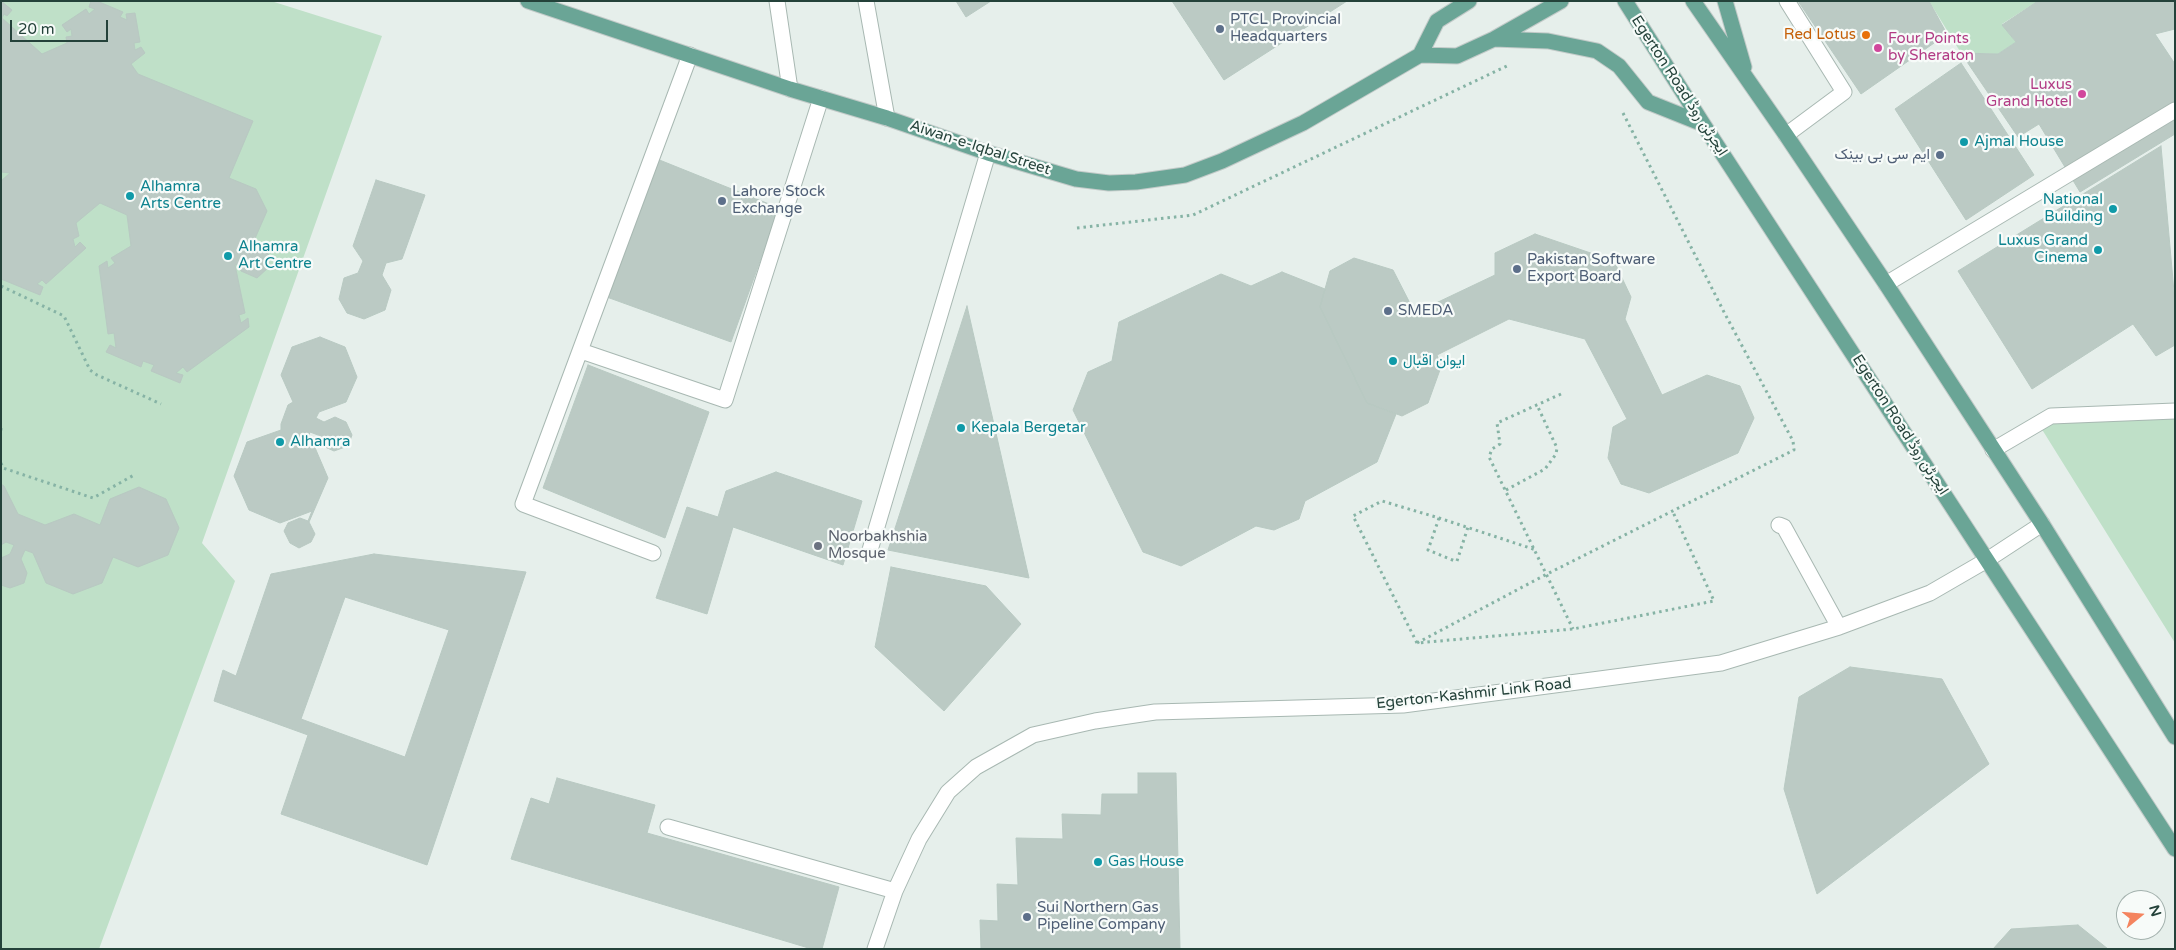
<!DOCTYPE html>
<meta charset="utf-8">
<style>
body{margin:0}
#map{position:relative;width:2176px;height:950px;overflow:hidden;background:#e6efeb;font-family:"Varela Round",sans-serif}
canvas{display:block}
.frame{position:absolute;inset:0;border:2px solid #24423a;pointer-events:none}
.north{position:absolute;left:2116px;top:890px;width:50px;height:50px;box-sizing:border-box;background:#f7fbf9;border:1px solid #a3b1ad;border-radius:50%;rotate:73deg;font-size:14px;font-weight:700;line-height:20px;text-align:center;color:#24423a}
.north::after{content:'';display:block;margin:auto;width:18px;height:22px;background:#f4845f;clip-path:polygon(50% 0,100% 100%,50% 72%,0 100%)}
.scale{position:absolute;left:10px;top:20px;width:98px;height:22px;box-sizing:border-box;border:2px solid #24423a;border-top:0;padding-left:6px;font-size:15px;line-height:18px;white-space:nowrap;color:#24423a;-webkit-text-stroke:4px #f7fbf9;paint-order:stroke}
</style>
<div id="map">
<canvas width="2176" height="950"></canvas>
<div class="frame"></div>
<div class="north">N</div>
<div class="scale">20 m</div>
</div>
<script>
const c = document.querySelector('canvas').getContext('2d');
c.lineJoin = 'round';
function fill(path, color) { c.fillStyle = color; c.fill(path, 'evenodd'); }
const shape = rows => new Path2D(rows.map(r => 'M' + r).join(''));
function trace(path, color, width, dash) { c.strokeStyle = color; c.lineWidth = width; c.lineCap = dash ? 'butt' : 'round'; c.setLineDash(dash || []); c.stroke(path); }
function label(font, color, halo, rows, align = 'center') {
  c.font = font + ' "Varela Round",Vazirmatn,sans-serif'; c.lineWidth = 4.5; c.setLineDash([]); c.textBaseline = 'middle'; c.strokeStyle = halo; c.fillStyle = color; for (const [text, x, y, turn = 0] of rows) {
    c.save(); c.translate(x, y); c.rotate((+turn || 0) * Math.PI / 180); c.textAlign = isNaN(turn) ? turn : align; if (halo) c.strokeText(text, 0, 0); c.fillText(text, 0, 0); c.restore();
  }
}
const green = shape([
 [1,1,271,1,382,36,202,543,235,581,99,949,1,949],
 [1929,1,2038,1,2002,24,2016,42,1998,54,1961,53],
 [2175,411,2175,643,2038,423]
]);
const building = shape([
 [1,1,12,10,7,16,4,14,2,18,42,54,67,43,66,37,72,36,71,29,67,32,62,25,86,9,89,14,95,9,89,7,91,1,97,1,123,12,120,17,127,20,126,14,135,13,140,42,134,43,135,50,141,47,145,53,131,64,138,74,253,121,229,178,256,189,267,211,253,243,244,246,246,250,252,244,268,251,269,267,257,278,241,271,240,263,235,265,245,313,239,315,241,323,248,318,249,327,187,372,183,367,176,373,183,375,180,383,151,371,154,365,143,361,141,367,106,352,110,345,116,348,114,333,108,334,99,266,107,261,108,268,115,263,111,258,131,246,127,215,100,203,76,223,79,236,73,239,75,247,80,242,86,248,46,284,42,280,37,284,43,287,40,295,1,279,1,181,10,173,1,172,1,1],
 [956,1,991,1,966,17,956,1],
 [1172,1,1347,1,1224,80,1172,1],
 [1798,1,1929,1,1947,34,1861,94,1798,1],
 [2038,1,2175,1,2175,29,2155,34,2175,64,2175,134,2080,192,2039,124,2018,137,1961,53,1998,54,2016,42,2002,25,2038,1],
 [1961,63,2034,175,1966,220,1895,109,1961,63],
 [2161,146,2175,303,2175,345,2156,356,2133,324,2032,389,1958,271,2161,146],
 [652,157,779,208,731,342,604,296,652,157],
 [376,180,425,195,402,259,386,263,382,275,391,290,385,310,364,319,347,313,339,299,344,278,358,273,363,261,353,246,376,180],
 [1535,234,1614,261,1631,297,1625,319,1662,395,1707,375,1740,386,1754,418,1738,453,1649,493,1621,484,1608,458,1613,427,1627,419,1585,339,1509,319,1437,355,1441,367,1428,403,1402,416,1367,403,1320,307,1330,271,1354,258,1393,270,1415,313,1495,275,1495,253,1535,234],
 [1282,272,1325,289,1320,307,1367,403,1396,414,1377,462,1305,501,1299,519,1274,530,1256,526,1181,566,1143,552,1073,410,1088,372,1112,361,1119,322,1221,274,1251,286,1282,272],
 [967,306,1029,578,888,550,967,306],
 [320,337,345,347,357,377,346,402,319,412,316,418,324,422,335,417,346,422,352,435,348,446,334,451,323,446,318,435,310,432,307,440,313,443,328,478,309,522,315,534,311,542,299,548,290,543,284,531,288,523,300,518,308,521,312,511,280,523,249,510,234,476,247,442,281,430,281,424,288,405,293,402,281,375,292,347,320,337],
 [588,365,709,412,665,538,543,488,588,365],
 [776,472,862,501,843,565,733,527,707,614,656,598,687,507,718,517,726,491,776,472],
 [1,484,4,486,18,514,45,525,74,514,100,525,110,499,139,487,166,499,179,528,168,555,138,567,113,557,102,583,73,594,46,583,33,553,25,550,21,559,27,573,24,583,10,588,1,585,1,558,10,554,14,545,6,542,1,545,1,484],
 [374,554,526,572,427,865,281,814,308,735,214,701,223,670,236,676,271,574,374,554],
 [345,597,449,630,405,757,301,719,345,597],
 [891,567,986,586,1021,624,944,711,875,647,891,567],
 [1850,667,1942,679,1989,764,1817,894,1784,789,1799,697,1850,667],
 [1138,773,1176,773,1180,949,981,949,980,920,998,921,997,884,1018,885,1016,838,1063,839,1062,814,1101,815,1102,794,1138,794,1138,773],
 [557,778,655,805,647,833,839,887,822,949,812,949,511,859,531,798,549,804,557,778],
 [2078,925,2108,949,1993,949,2011,929,2078,925]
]);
const path = shape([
 [1623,113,1725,314,1793,441,1794,450,1547,574,1417,643,1573,629,1714,601,1673,512],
 [1077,228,1193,215,1509,65],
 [1,286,64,316,90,370,97,375,161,404],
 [1561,394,1497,423,1500,444,1492,449,1489,457,1573,629],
 [1,428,1,434],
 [1,463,3,468,93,498,134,475],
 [1506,490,1545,469,1556,454,1557,448,1537,405],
 [1439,518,1428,550,1455,561,1457,561,1468,527],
 [1417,643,1353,516,1382,501,1439,518,1536,550]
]);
const minor = shape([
 [777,1,790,89],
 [866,1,887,118],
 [1786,135,1844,92,1787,1],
 [1886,284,2175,110],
 [581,351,725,400,821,98],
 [1993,450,2051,416,2175,411],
 [1779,525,1784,527,1839,627],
 [870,550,988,153],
 [653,553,523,504,690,55],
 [668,827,895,891],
 [875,949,895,891,919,839,948,792,976,767,1033,735,1095,721,1155,712,1403,705,1721,663,1839,627,1930,593,1987,560,2042,524]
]);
const major = shape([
 [528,1,790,89,887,118,988,153,1076,179,1109,183,1136,182,1185,175,1222,161,1303,123,1420,55,1457,56,1494,39,1561,1],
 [1625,1,1703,124,2175,849],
 [1693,1,1786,135,1886,284,2042,524,2175,737],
 [1725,1,1744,67],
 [1494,39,1548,41,1597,51,1619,66,1648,102,1703,124],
 [1420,55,1437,21,1469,1]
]);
const markers = [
 [1220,29,5,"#5c6f8a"],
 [1866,35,5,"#e8710a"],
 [1878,48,5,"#d1479c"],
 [2082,94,5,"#d1479c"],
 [1964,142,5,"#0f9aa8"],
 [1940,155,5,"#5c6f8a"],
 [130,196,5,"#0f9aa8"],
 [722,201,5,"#5c6f8a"],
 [2113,209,5,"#0f9aa8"],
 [2098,250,5,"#0f9aa8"],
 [228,256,5,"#0f9aa8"],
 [1517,269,5,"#5c6f8a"],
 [1388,311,5,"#5c6f8a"],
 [1393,361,5,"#0f9aa8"],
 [961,428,5,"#0f9aa8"],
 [280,442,5,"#0f9aa8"],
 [818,546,5,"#6b7280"],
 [1098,862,5,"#0f9aa8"],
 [1027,917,5,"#5c6f8a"]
];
const serviceNames = [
 ["PTCL Provincial",1230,20],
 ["Headquarters",1230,37],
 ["ایم سی بی بینک",1930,155,"right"],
 ["Lahore Stock",732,192],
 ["Exchange",732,209],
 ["Pakistan Software",1527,260],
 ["Export Board",1527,277],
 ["SMEDA",1398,311],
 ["Sui Northern Gas",1037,908],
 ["Pipeline Company",1037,925]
];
const foodNames = [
 ["Red Lotus",1856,35]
];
const hotelNames = [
 ["Four Points",1888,39],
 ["by Sheraton",1888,56],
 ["Luxus",2072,85,"right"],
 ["Grand Hotel",2072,102,"right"]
];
const streetNames = [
 ["Egerton Road ایجرٹن روڈ",1679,86,57],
 ["Aiwan-e-Iqbal Street",980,148,18],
 ["Egerton Road ایجرٹن روڈ",1900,425,57],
 ["Egerton-Kashmir Link Road",1474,694,-6]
];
const cultureNames = [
 ["Ajmal House",1974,142],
 ["Alhamra",140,187],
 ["Arts Centre",140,204],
 ["National",2103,200,"right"],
 ["Building",2103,217,"right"],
 ["Luxus Grand",2088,241,"right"],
 ["Cinema",2088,258,"right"],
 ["Alhamra",238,247],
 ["Art Centre",238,264],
 ["ایوان اقبال",1403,361],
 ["Kepala Bergetar",971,428],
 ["Alhamra",290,442],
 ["Gas House",1108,862]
];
const worshipNames = [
 ["Noorbakhshia",828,537],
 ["Mosque",828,554]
];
fill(green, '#bfe0c8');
fill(building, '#bbcac4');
trace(building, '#b8c9c2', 1);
trace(minor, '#a8b8b2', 17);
trace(major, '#c2cac8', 17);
trace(path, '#86b3a5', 3, [2.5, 4]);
trace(minor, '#fff', 15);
trace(major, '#6aa596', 15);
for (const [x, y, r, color] of markers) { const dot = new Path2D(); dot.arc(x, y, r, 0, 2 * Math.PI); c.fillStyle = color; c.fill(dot); trace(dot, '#f7fbf9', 2); }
label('15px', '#4e5e75', '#f7fbf9', serviceNames, 'left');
label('15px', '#c56008', '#f7fbf9', foodNames, 'right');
label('15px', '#b23c85', '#f7fbf9', hotelNames, 'left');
label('15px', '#24423a', '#f7fbf9', streetNames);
label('15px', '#0d838f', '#f7fbf9', cultureNames, 'left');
label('15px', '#5b616d', '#f7fbf9', worshipNames, 'left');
</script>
